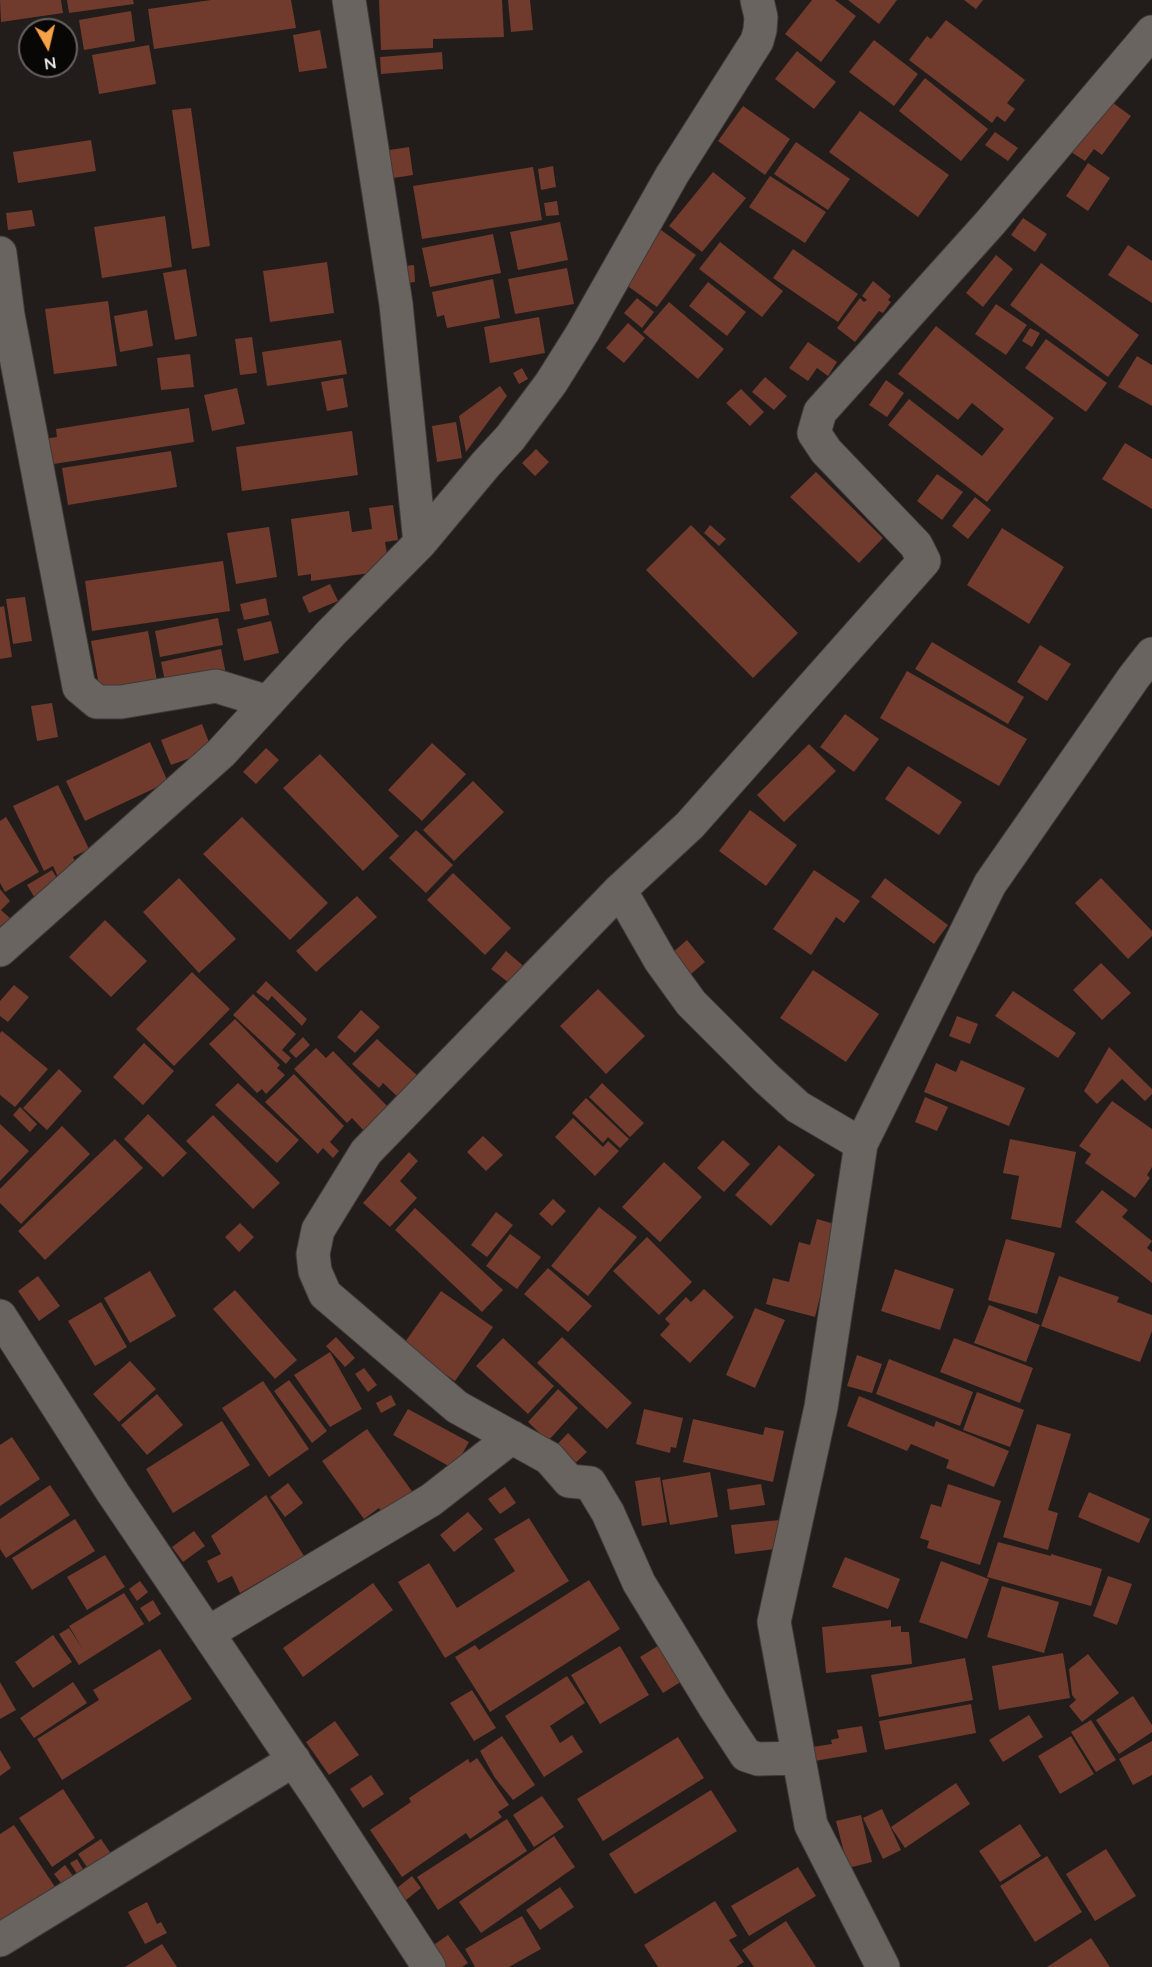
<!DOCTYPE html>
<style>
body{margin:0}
#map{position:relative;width:1152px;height:1967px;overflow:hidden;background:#221d1a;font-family:Lato,sans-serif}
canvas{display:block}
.north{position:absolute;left:18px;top:18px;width:60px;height:60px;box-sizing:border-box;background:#090706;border:2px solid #666362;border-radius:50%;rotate:172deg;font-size:16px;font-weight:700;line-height:24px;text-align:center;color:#f1edeb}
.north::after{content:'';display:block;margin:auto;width:21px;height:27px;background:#f7a148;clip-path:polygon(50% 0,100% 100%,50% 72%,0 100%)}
</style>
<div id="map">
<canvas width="1152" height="1967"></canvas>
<div class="north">N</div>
</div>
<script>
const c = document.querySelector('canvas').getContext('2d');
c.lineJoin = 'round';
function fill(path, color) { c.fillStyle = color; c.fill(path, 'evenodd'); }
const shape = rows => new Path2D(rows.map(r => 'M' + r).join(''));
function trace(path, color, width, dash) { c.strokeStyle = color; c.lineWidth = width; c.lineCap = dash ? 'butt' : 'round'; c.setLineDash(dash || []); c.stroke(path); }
const building = shape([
 [0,0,61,0,63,13,1,22],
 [67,0,133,0,134,4,69,13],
 [211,0,291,0,296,28,154,49,148,9],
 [379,0,502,0,504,37,433,39,433,48,381,50],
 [508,0,530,0,533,30,511,32],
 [812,0,835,0,856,16,821,62,785,34],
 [848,0,897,0,879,24],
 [964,0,983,0,976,9],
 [131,11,135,41,84,50,79,20],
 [946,20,1025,80,1007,103,1015,109,1005,122,997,116,992,123,909,60,927,36,931,39],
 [320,30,327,68,299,72,293,35],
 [874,40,918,74,894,106,849,72],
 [149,45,156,84,99,94,92,55],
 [797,51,836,82,814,109,775,79],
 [442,52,443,69,381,74,380,57],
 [925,78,988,129,961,161,899,111],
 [1109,100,1131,116,1102,155,1094,149,1085,161,1071,152],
 [743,106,790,139,765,175,718,141],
 [191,108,210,246,192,249,172,110],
 [860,111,949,175,918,217,829,152],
 [995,132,1018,148,1008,161,985,145],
 [91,140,96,171,18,183,13,152],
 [796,142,850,179,828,210,774,174],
 [409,147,413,175,387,179,383,151],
 [1088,163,1110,178,1088,211,1066,196],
 [553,166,556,187,541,190,538,169],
 [533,167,542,220,422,239,413,186],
 [713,172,746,198,702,252,669,226],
 [770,176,826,212,805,243,749,207],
 [557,201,559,215,546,216,544,203],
 [32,210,35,226,8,230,6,213],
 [165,216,172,267,102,278,94,227],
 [1023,218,1047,234,1035,252,1011,235],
 [560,222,568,260,518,270,510,232],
 [661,230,696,255,657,307,622,282],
 [493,234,501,273,430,287,422,248],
 [720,242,783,291,762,317,699,269],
 [1128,245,1152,261,1152,303,1108,275],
 [793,249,858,294,838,322,773,278],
 [996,255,1013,269,983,307,966,293],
 [327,262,334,313,270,322,263,271],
 [1041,263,1139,335,1108,377,1010,305],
 [414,265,415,282,395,284,394,267],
 [567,268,574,304,515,314,508,279],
 [186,269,197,336,175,340,163,273],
 [493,279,500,318,447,328,444,315,437,317,432,292],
 [873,281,891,296,888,300,891,302,883,313,879,311,855,342,837,328,860,298,864,302,867,300,862,296],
 [708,282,746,312,727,336,689,306],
 [637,298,654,312,642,328,624,313],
 [108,301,117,366,54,374,45,309],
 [669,302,724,349,698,379,643,332],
 [996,304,1027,325,1006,355,975,334],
 [147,310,153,346,120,352,114,316],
 [539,317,545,353,490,363,484,327],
 [628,323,645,338,624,363,606,348],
 [936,326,1054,418,987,502,888,425,909,399,982,456,1004,429,972,403,958,420,898,374],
 [1030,328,1040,333,1032,347,1022,341],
 [252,337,257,373,240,375,235,339],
 [1046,339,1107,383,1086,412,1025,368],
 [341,340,347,374,267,386,262,352],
 [808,342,837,362,828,376,817,368,808,381,789,368],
 [190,354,194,387,161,390,157,358],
 [1137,356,1152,365,1152,406,1118,387],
 [522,368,528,379,519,384,513,373],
 [765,377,787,396,774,410,752,392],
 [343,378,348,407,327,411,321,382],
 [886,380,904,393,887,417,869,405],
 [500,386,507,396,466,452,459,416],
 [237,388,245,424,212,431,204,395],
 [741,389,764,412,750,426,726,403],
 [189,408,194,442,41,466,37,440,57,437,56,429],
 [456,422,462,458,437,462,432,426],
 [352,431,358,475,242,491,236,447],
 [1125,443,1152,459,1152,509,1102,479],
 [536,449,549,462,535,476,522,463],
 [171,451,177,487,68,505,62,468],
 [816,472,883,538,859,563,790,497],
 [937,474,963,492,942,520,917,501],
 [975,497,991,510,968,539,952,526],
 [393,505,398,540,385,542,389,566,378,572,311,581,311,574,298,576,291,519,349,511,352,532,372,529,369,508],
 [691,525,798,633,753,678,646,570],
 [710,525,726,539,719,546,704,533],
 [269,527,277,577,236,584,227,533],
 [1002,528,1064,567,1029,624,967,585],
 [223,561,230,611,92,631,85,581],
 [330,584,338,601,309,613,302,597],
 [25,597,32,641,13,644,6,599],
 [266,598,269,615,244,620,240,604],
 [4,606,12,657,0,659,0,607],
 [218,618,223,645,160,657,155,631],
 [271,621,279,653,244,661,237,629],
 [148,631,157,681,100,691,91,641],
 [932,642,1024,697,1008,724,915,669],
 [1040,645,1071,664,1047,701,1017,682],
 [221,649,226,674,166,686,161,662],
 [907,671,1027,739,999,786,880,718],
 [52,703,58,737,37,741,31,706],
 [845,714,879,739,854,772,820,747],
 [202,724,212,750,171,765,161,740],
 [150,742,168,782,85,821,66,781],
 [432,743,466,774,422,821,388,790],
 [809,744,836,771,784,822,757,795],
 [266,748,279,760,256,784,243,772],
 [320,754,399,836,363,871,283,788],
 [908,766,962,802,939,835,885,799],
 [473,781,504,812,454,861,423,830],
 [58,785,89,849,73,857,78,867,58,877,53,866,44,871,13,806],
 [750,810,797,845,766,886,719,851],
 [6,817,39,872,5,892,0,883,0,821],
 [242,817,328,903,290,940,203,854],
 [416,830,453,865,426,893,389,858],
 [52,870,63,888,38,903,27,885],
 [814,870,860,901,844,923,836,917,811,955,773,929],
 [453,873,511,928,485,955,427,900],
 [179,878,236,939,199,973,143,912],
 [885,878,948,925,934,944,871,897],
 [1101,878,1152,931,1152,936,1128,959,1075,903],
 [0,889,10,901,1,910,11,919,0,930],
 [357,896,377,917,316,972,296,951],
 [105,920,147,961,111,997,69,957],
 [687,940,705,962,691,974,673,952],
 [506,951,527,969,513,986,491,969],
 [1101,963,1131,993,1102,1020,1073,990],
 [813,970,879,1014,846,1062,780,1018],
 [192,972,230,1009,174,1066,136,1029],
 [266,981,307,1019,302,1026,272,996,268,1001,256,992],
 [14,985,29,997,8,1022,0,1016,0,1001],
 [598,989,645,1036,606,1074,560,1026],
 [1013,991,1076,1033,1058,1058,995,1016],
 [253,994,296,1034,282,1050,291,1058,286,1064,233,1015],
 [361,1010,380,1027,355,1053,337,1037],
 [957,1016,978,1024,970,1044,949,1036],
 [235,1019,280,1065,277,1068,285,1075,266,1094,262,1089,257,1093,209,1044],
 [2,1031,48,1069,15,1107,0,1095,0,1033],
 [303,1037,310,1045,296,1058,289,1051],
 [377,1039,419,1077,399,1098,383,1083,379,1088,352,1064],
 [144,1043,174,1071,143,1105,113,1077],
 [1109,1047,1152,1089,1152,1094,1145,1101,1122,1079,1097,1104,1084,1091],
 [316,1048,326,1058,333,1051,390,1109,366,1133,352,1118,347,1123,294,1069],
 [961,1060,1025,1088,1009,1126,924,1092,936,1063,956,1072],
 [59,1069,82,1091,47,1130,23,1108],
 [294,1074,344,1126,330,1142,339,1151,333,1158,323,1148,318,1154,265,1102],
 [238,1083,299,1140,277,1163,215,1105],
 [602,1083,644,1123,630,1137,589,1097],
 [925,1097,948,1107,937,1131,915,1122],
 [586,1098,629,1139,620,1148,608,1137,603,1143,572,1113],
 [1112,1101,1152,1129,1152,1167,1147,1175,1150,1178,1135,1198,1085,1163,1091,1154,1079,1146],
 [20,1107,37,1124,30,1132,13,1115],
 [148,1114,187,1153,163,1177,124,1139],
 [213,1115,280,1183,253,1209,186,1141],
 [573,1118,603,1147,608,1141,619,1151,595,1176,555,1137],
 [0,1124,29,1151,0,1181],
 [62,1126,90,1154,21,1224,0,1203,0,1189],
 [483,1136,503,1155,486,1171,467,1152],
 [115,1139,143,1168,45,1260,18,1231],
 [1010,1139,1076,1152,1061,1228,1011,1219,1019,1176,1003,1173],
 [723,1140,750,1164,724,1192,697,1168],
 [779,1145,815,1175,771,1226,735,1195],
 [409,1152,418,1161,400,1181,417,1198,390,1227,363,1203],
 [664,1162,702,1197,660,1242,622,1207],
 [1102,1190,1128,1210,1122,1217,1152,1241,1147,1248,1152,1252,1152,1283,1075,1222],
 [553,1199,566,1211,552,1226,539,1214],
 [599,1207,637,1237,588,1296,551,1266],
 [415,1208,503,1290,482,1312,395,1230],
 [496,1212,513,1225,487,1257,471,1245],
 [817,1219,838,1225,815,1317,766,1304,773,1278,789,1282,799,1242,810,1245],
 [240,1223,254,1237,239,1252,225,1237],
 [510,1234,541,1257,517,1289,486,1266],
 [647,1237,692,1282,659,1315,613,1271],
 [1006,1239,1055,1253,1037,1314,988,1300],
 [548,1268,592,1306,568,1332,524,1294],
 [895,1269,954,1289,940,1330,881,1311],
 [150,1271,176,1316,130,1343,104,1298],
 [38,1276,60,1306,39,1321,18,1291],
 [1059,1276,1119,1297,1117,1302,1152,1315,1152,1331,1140,1362,1041,1326],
 [704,1289,734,1317,690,1363,660,1335,670,1324,665,1319,686,1297,691,1302],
 [235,1290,297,1360,275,1379,213,1309],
 [441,1291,493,1327,455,1381,403,1345],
 [101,1302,127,1347,95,1366,68,1321],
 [989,1305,1040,1325,1026,1362,974,1343],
 [755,1308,785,1320,755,1388,726,1375],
 [336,1337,355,1358,345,1367,326,1346],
 [562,1337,632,1403,607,1429,537,1363],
 [503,1338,554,1386,528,1414,476,1366],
 [954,1338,1033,1368,1020,1403,940,1372],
 [330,1352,362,1409,330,1427,294,1375],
 [857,1355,882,1364,872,1393,847,1386],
 [889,1359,973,1392,960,1426,876,1394],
 [130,1361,156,1389,119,1422,93,1394],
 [364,1368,377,1385,368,1392,355,1374],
 [289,1380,327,1431,312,1443,274,1391],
 [263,1381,309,1449,269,1477,222,1408],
 [558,1389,578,1408,548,1441,528,1422],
 [977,1392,1024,1410,1010,1447,963,1430],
 [157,1394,183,1425,147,1455,121,1425],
 [391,1395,396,1405,381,1413,376,1403],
 [859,1396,934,1427,936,1421,1009,1451,994,1487,946,1468,949,1460,911,1444,907,1451,847,1426],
 [408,1409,469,1442,454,1469,393,1435],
 [644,1409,683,1418,676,1448,671,1447,670,1453,636,1444],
 [693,1419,763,1435,765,1427,784,1431,773,1482,683,1462],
 [222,1421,250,1465,173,1513,146,1469],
 [1037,1424,1071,1434,1048,1510,1058,1513,1048,1550,1003,1537],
 [367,1429,414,1494,384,1515,379,1508,364,1519,322,1461],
 [568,1433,587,1452,568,1470,550,1452],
 [12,1437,40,1479,0,1506,0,1445],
 [710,1472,718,1517,670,1525,662,1480],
 [660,1477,667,1522,642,1526,635,1481],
 [288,1483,303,1503,285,1517,270,1497],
 [761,1484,765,1505,730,1510,727,1489],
 [948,1484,1001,1501,980,1565,927,1548,929,1541,920,1538,931,1504,941,1507],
 [50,1485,70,1515,6,1558,0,1549,0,1519],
 [505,1487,516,1503,500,1514,488,1499],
 [1089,1492,1150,1519,1139,1543,1078,1517],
 [266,1495,304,1556,240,1593,232,1576,218,1583,207,1561,221,1554,211,1536],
 [468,1512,483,1529,454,1552,440,1535],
 [529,1518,569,1581,445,1658,398,1582,429,1563,457,1608,515,1571,494,1539],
 [75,1519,95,1551,32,1590,12,1558],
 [780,1520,783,1548,735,1554,731,1525],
 [194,1531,205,1546,183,1562,172,1547],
 [998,1542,1051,1556,1051,1554,1102,1569,1091,1606,987,1577],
 [105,1555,125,1587,87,1610,67,1577],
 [845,1557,900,1579,888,1609,832,1587],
 [941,1561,989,1579,967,1639,919,1622],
 [1108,1576,1132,1584,1117,1625,1093,1616],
 [589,1580,620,1629,490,1712,455,1657,475,1645,479,1650],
 [140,1581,148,1592,137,1601,129,1589],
 [373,1583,393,1610,303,1677,283,1648],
 [1002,1586,1059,1602,1044,1653,987,1637],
 [124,1593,144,1624,79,1665,59,1634,69,1628,82,1648,69,1626],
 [153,1600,161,1614,149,1622,140,1608],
 [891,1620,891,1627,901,1626,901,1632,909,1632,912,1664,826,1673,822,1627],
 [53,1635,72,1662,33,1688,15,1662],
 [664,1642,687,1678,663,1693,640,1657],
 [620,1646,649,1695,600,1724,571,1675],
 [160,1649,192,1699,62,1780,37,1739,99,1700,93,1690],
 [1063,1653,1070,1698,999,1710,992,1666],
 [1088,1654,1119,1693,1082,1722,1069,1706,1076,1700,1072,1695,1069,1669],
 [965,1658,973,1700,879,1717,871,1675],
 [567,1676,585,1703,550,1726,560,1743,572,1735,583,1752,544,1777,505,1716],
 [0,1682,16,1710,0,1719],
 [73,1682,87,1703,34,1738,20,1718],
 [472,1690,496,1728,474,1741,450,1703],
 [1133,1696,1152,1725,1152,1732,1119,1754,1096,1720],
 [971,1704,976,1733,885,1750,879,1721],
 [1029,1715,1043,1737,1003,1762,989,1740],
 [1091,1720,1116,1760,1096,1772,1071,1732],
 [335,1721,359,1755,329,1775,306,1742],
 [862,1726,867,1752,815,1761,812,1747,832,1744,831,1740,839,1738,837,1730],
 [502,1736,535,1785,513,1800,495,1778,480,1751],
 [1071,1736,1094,1774,1060,1794,1038,1756],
 [678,1737,704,1778,603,1841,577,1799],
 [1152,1741,1152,1775,1133,1785,1119,1759],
 [0,1750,11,1768,0,1776],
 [477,1758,509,1805,498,1812,502,1817,470,1839,466,1833,402,1877,370,1830,411,1802,409,1798,468,1759,470,1763],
 [371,1775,384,1794,363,1808,350,1789],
 [956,1783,970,1804,905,1848,891,1827],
 [63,1789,95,1838,52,1867,19,1818],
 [711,1790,737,1831,635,1894,609,1854],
 [542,1796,564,1827,534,1847,513,1815],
 [882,1809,901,1850,883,1859,863,1818],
 [861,1815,872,1862,848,1868,836,1821],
 [507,1819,527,1851,438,1910,417,1877],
 [1020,1824,1041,1856,1000,1882,979,1851],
 [14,1825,59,1893,0,1932,0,1834],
 [554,1836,575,1867,481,1933,459,1902],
 [101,1839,114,1858,91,1873,78,1854],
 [1106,1849,1136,1896,1095,1921,1066,1874],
 [1047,1856,1082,1912,1035,1942,1000,1886],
 [77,1859,87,1876,81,1880,70,1863],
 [65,1865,78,1883,67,1891,54,1874],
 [798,1867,816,1896,749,1936,731,1906],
 [412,1876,421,1888,406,1900,397,1888],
 [560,1887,574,1907,540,1930,526,1910],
 [715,1901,737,1936,729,1940,744,1962,736,1967,658,1967,644,1945],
 [147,1902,157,1924,161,1922,167,1933,145,1944,128,1912],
 [522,1916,541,1949,509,1967,475,1967,465,1949],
 [786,1921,816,1967,754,1967,742,1950],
 [448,1935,468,1963,462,1967,446,1967,432,1946],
 [1091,1938,1110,1967,1047,1967],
 [162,1944,177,1967,125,1967]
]);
const minor = shape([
 [349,0,396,304,420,543],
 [0,253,8,315,79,687,97,702,121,702,216,686,268,702],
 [620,890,660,960,691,1003,766,1078,798,1107,861,1144],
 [0,950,221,753,331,633,420,543,486,464,510,438,551,383,583,332,672,175,757,41,760,30,761,17,757,0],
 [0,1316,113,1493,319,1798,429,1967],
 [208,1633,431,1500,512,1437],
 [799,1758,758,1759,746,1755,714,1706,639,1583,608,1513,590,1483,569,1481,549,1458,457,1407,325,1294,315,1271,313,1254,318,1230,366,1152,620,890,690,825,924,561,916,545,826,451,814,433,820,412,990,223,1152,32],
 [0,1940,294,1760],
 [883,1967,811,1825,774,1622,821,1407,861,1144,990,884,1134,677,1152,654]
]);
fill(building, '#703a2d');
trace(minor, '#3e3a38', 35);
trace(minor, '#6a6460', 33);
</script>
